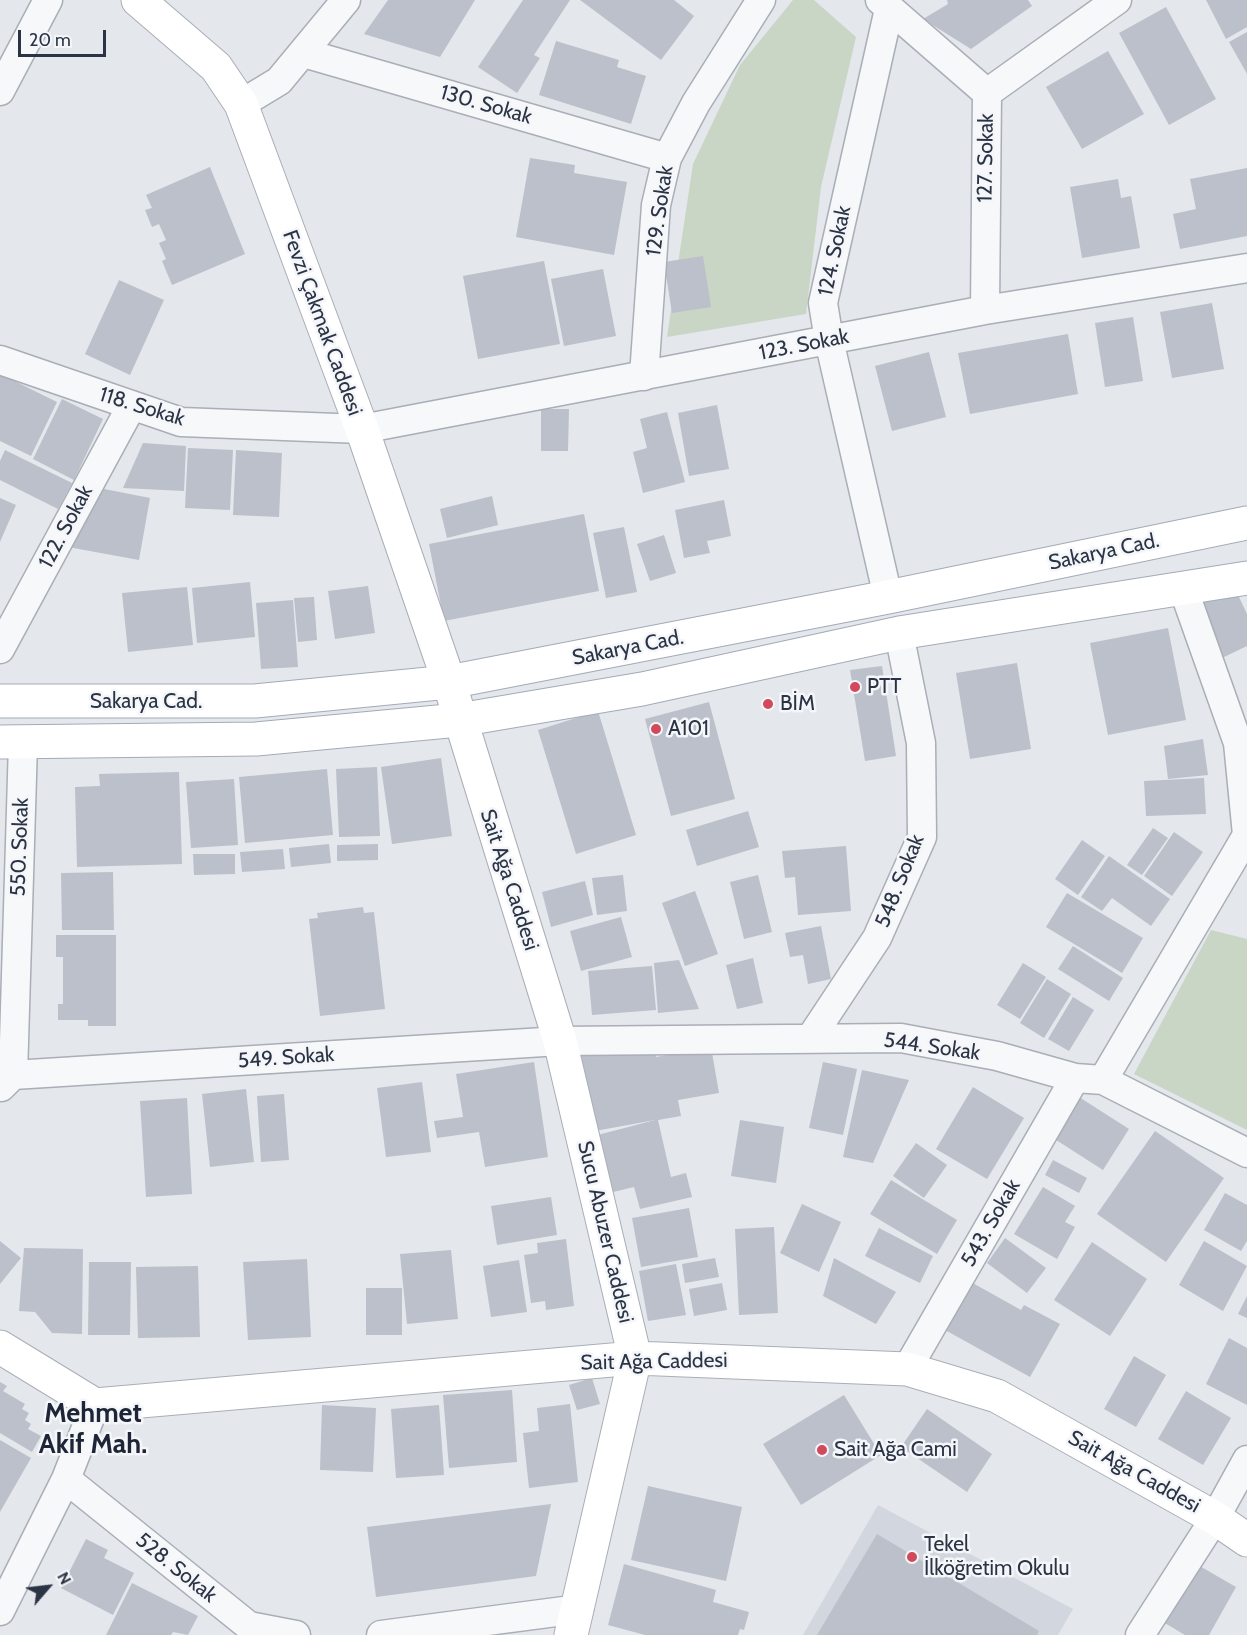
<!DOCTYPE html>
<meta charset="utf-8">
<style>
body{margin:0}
#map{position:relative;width:1247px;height:1635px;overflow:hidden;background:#e4e7ec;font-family:Cabin,sans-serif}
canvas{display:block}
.north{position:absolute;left:18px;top:1557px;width:60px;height:60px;-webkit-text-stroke:4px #f4f6f9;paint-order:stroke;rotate:62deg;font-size:16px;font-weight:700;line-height:24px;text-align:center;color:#2b3445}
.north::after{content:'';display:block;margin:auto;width:21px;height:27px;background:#2b3445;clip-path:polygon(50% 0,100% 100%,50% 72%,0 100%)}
.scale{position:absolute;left:18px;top:30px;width:88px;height:27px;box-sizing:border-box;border:3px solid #2b3445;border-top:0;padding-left:8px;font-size:18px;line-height:21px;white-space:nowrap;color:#2b3445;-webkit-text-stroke:4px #f4f6f9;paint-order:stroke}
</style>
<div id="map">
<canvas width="1247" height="1635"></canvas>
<div class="north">N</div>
<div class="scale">20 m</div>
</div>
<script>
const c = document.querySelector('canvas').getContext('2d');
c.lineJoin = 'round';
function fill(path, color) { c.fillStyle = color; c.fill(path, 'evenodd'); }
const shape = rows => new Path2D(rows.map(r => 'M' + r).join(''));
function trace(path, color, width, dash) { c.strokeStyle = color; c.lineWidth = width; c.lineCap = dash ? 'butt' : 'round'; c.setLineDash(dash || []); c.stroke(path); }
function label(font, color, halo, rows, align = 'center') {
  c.font = font + ' Cabin,sans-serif'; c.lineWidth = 5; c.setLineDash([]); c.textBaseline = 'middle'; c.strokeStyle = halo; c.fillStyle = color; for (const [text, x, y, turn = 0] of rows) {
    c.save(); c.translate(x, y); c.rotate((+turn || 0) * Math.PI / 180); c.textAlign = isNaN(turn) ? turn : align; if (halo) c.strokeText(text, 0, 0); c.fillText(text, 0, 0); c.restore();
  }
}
const built = shape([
 [878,1505,1073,1609,1058,1635,803,1635]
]);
const green = shape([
 [793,0,814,0,856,37,821,187,806,314,667,337,693,164,740,65],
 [1211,930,1247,939,1247,1130,1134,1074]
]);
const building = shape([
 [388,0,475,0,440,57,364,34],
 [523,0,570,0,534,55,540,58,517,93,478,67],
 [580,0,674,0,694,16,661,60],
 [947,0,1028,0,1032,6,971,49,923,19,948,4],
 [1206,0,1247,0,1247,27,1226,39],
 [1166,7,1216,99,1169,125,1119,33],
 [1247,32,1247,74,1229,42],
 [556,41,619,60,617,67,646,76,631,124,539,95],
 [1108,51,1144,114,1082,149,1046,87],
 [530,158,575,165,574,173,627,182,614,255,516,237],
 [210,167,245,254,172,285,162,261,166,259,159,243,166,240,159,224,152,227,145,210,152,208,146,195],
 [1247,168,1247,236,1180,249,1173,214,1196,209,1190,179],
 [1118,179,1121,198,1131,196,1140,248,1082,258,1070,187],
 [703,256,711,307,672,313,664,262],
 [544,261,560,344,478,359,463,276],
 [603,269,616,336,564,346,551,279],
 [119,280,164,300,130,375,85,354],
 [1212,303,1224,369,1172,378,1160,312],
 [1133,317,1143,381,1105,387,1095,323],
 [1068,334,1078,394,970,414,958,353],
 [929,352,946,417,892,431,875,366],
 [0,374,57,402,31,456,0,441],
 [62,399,103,419,74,480,33,459],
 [717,405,729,469,689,476,678,413],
 [541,409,569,409,568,451,541,451],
 [667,412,685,482,643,493,633,452,647,448,640,419],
 [143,443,186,446,184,491,123,488],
 [188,448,233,450,230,510,185,508],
 [5,450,72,483,58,509,0,480,0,461],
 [236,450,282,453,279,517,233,515],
 [94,487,150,498,139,560,68,547],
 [492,496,498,525,447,538,440,509],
 [0,498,16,505,0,542],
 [724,500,731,536,707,541,710,553,684,558,675,510],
 [584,514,599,591,444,621,429,544],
 [624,527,637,592,606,598,593,533],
 [664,535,676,573,650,581,637,544],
 [1229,576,1247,614,1247,646,1222,658,1191,594],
 [250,582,255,637,197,643,192,588],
 [368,586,375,633,335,639,328,591],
 [187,587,193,645,128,652,122,593],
 [314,597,317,640,298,642,294,598],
 [293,600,298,667,261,669,256,603],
 [1168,628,1186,720,1108,735,1090,643],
 [1017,663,1031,749,970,759,956,673],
 [882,666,896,756,865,761,850,670],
 [709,702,735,799,671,816,645,719],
 [598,711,636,835,576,854,538,730],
 [1203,739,1208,775,1168,779,1164,746],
 [441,758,452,836,392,844,381,767],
 [377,767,380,836,339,837,336,769],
 [327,769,333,835,245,843,239,777],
 [179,772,182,864,77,867,75,787,100,786,99,774],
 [1204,778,1206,814,1146,816,1144,781],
 [234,779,238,845,191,848,186,782],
 [748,811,759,847,697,866,686,830],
 [1153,828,1168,838,1142,875,1127,865],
 [1174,832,1203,852,1172,896,1144,876],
 [1082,840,1105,856,1078,895,1055,879],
 [329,844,331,863,291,867,289,848],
 [378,844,378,860,337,861,337,845],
 [846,846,851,911,798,915,795,877,785,878,782,851],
 [283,849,285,869,242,872,240,852],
 [193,854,235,854,235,874,194,875],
 [1109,856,1170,899,1151,926,1112,898,1102,911,1081,897],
 [113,872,114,930,62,930,61,873],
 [623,875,627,911,597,915,592,878],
 [758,875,772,932,744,939,730,882],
 [585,881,593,915,551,927,542,892],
 [695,891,718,954,685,966,662,903],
 [1067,893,1143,938,1122,973,1046,927],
 [363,907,364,913,374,912,385,1009,320,1016,309,919,318,918,317,913],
 [621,917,632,957,581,971,570,931],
 [821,926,831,979,808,984,803,955,790,957,785,933],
 [56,935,116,935,116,1026,88,1026,88,1020,58,1020,58,1004,63,1004,63,957,56,957],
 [1073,946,1123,978,1109,1001,1058,969],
 [753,958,763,1003,737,1009,726,965],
 [679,960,699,1009,658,1013,654,963],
 [1023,963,1046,977,1020,1019,997,1005],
 [652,966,656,1010,592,1015,588,971],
 [1047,979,1071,994,1044,1038,1020,1023],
 [1073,997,1094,1010,1069,1051,1048,1039],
 [654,1043,656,1057,711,1047,719,1093,678,1100,681,1116,658,1120,671,1177,686,1173,692,1197,640,1209,634,1187,605,1194,590,1137,655,1120,595,1131,581,1056],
 [534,1062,548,1157,485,1167,479,1132,437,1138,434,1121,463,1117,456,1074],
 [823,1062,857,1069,843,1135,809,1128],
 [862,1070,909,1080,873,1163,843,1157],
 [422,1082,431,1152,386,1157,377,1088],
 [973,1087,1024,1118,987,1179,936,1149],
 [246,1089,254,1162,210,1167,202,1094],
 [284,1094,289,1160,261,1162,257,1096],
 [1079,1097,1129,1129,1103,1170,1053,1138],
 [187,1098,192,1194,146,1197,140,1101],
 [740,1120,784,1127,776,1183,731,1176],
 [1155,1131,1224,1178,1166,1262,1097,1214],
 [916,1143,947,1165,924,1198,893,1176],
 [1053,1160,1087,1178,1079,1193,1045,1175],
 [891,1180,957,1220,937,1254,870,1214],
 [1043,1187,1075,1206,1065,1222,1075,1227,1057,1259,1014,1234],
 [1225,1193,1247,1205,1247,1241,1241,1251,1204,1230],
 [551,1197,557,1235,497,1245,491,1206],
 [802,1204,841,1222,819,1272,780,1253],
 [689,1208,698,1257,641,1267,632,1218],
 [774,1227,778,1313,739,1315,735,1229],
 [879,1228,933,1256,920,1283,865,1256],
 [1005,1238,1046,1268,1027,1293,987,1263],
 [566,1239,574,1306,546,1310,545,1301,531,1303,524,1255,538,1253,537,1243],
 [0,1241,21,1258,0,1284],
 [1204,1241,1247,1266,1223,1311,1179,1285],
 [1092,1242,1147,1279,1110,1336,1054,1300],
 [24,1248,83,1249,82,1334,52,1333,35,1312,19,1311],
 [451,1250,458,1319,407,1324,400,1254],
 [715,1258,719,1277,685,1283,682,1264],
 [834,1258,896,1292,876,1324,823,1296],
 [307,1259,311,1337,248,1340,243,1262],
 [519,1260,527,1312,491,1317,483,1266],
 [89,1262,131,1262,130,1335,88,1335],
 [676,1264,686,1315,648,1321,639,1271],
 [198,1266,200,1337,138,1338,136,1267],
 [962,1277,1021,1310,1024,1305,1060,1324,1030,1377,936,1325],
 [722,1283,727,1310,694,1316,689,1289],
 [366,1288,402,1288,402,1335,366,1335],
 [1247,1296,1247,1318,1238,1314],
 [1229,1338,1247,1348,1247,1405,1206,1384],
 [1134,1356,1166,1375,1136,1427,1104,1409],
 [592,1378,600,1404,577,1410,569,1385],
 [0,1382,7,1386,3,1391,25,1404,22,1409,29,1413,25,1420,31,1424,28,1429,41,1436,32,1452,0,1433],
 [512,1390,517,1462,449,1468,443,1395],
 [1186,1391,1231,1418,1203,1465,1158,1439],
 [844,1395,881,1455,801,1505,763,1444],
 [570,1404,578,1482,529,1488,523,1433,539,1431,537,1408],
 [322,1405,376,1408,373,1472,320,1470],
 [439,1405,444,1475,396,1478,391,1409],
 [927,1409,992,1454,967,1492,901,1447],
 [0,1440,31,1458,0,1512],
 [648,1486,742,1507,726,1581,631,1560],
 [551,1504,536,1576,376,1597,367,1527],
 [877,1534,1039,1631,1037,1635,817,1635],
 [86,1539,108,1550,104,1558,134,1573,113,1615,61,1588],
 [1191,1561,1236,1587,1209,1635,1185,1635,1158,1619],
 [624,1564,716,1590,713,1602,749,1612,744,1630,740,1629,738,1635,645,1635,608,1625],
 [132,1583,198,1616,188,1635,173,1632,171,1635,106,1635]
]);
const street = shape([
 [880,0,987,93],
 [304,53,667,158],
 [0,91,48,0],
 [241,104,279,81,346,0],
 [985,310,987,93,1117,0],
 [0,360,181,422,362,429,985,310,1247,268],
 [644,376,656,205,667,158,696,103,761,0],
 [888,597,829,340,823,303,889,9],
 [0,649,132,405],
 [810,1039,877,938,922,837,921,743,899,633],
 [13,1075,560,1041,901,1038,997,1056,1075,1078,1103,1080,1247,1153],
 [1103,1080,1247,835,1238,743,1183,588],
 [1,1087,13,1075,23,743],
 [907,1369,1075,1078],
 [66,1479,249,1626,296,1635],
 [0,1611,66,1479,95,1405],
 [381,1635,579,1609],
 [1140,1635,1215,1518,1247,1460]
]);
const secondary = shape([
 [138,0,216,67,241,104,362,429,449,682,560,1041,635,1358,571,1635],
 [0,1347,95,1405,635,1358,907,1369,997,1396,1215,1518,1247,1540]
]);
const primary = shape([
 [0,701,255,701,449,682,888,597,1247,523],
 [0,742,256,739,459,720,642,689,899,633,1247,578]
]);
const markers = [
 [855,687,6,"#d1495b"],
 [768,704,6,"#d1495b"],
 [656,729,6,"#d1495b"],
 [822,1450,6,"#d1495b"],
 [912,1557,6,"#d1495b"]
];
const streetNames = [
 ["130. Sokak",486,105,16],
 ["127. Sokak",986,158,-89],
 ["129. Sokak",660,211,-82],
 ["124. Sokak",835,251,-78],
 ["Fevzi Çakmak Caddesi",322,323,70],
 ["123. Sokak",804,345,-11],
 ["118. Sokak",142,407,17],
 ["122. Sokak",66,527,-62],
 ["Sakarya Cad.",1104,552,-12],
 ["Sakarya Cad.",628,648,-11],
 ["Sakarya Cad.",146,702],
 ["550. Sokak",20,847,-88],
 ["Sait Ağa Caddesi",509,880,72],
 ["548. Sokak",900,881,-68],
 ["544. Sokak",932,1047,8],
 ["549. Sokak",286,1058,-4],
 ["543. Sokak",991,1223,-60],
 ["Sucu Abuzer Caddesi",605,1232,77],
 ["Sait Ağa Caddesi",654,1362,-1],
 ["Sait Ağa Caddesi",1134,1472,29],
 ["528. Sokak",176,1568,39]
];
const poiNames = [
 ["PTT",867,687],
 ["BİM",780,704],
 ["A101",668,729],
 ["Sait Ağa Cami",834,1450],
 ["Tekel",924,1545],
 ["İlköğretim Okulu",924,1569]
];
const districtNames = [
 ["Mehmet",93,1414],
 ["Akif Mah.",93,1445]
];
fill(built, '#d2d6de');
fill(green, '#c9d6c5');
fill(building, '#bbc0ca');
trace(street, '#a9aeb7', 31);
trace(secondary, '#a9aeb7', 35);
trace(primary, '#a3abb8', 35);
trace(street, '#f7f8fa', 28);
trace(secondary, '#fff', 33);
trace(primary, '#fff', 33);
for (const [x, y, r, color] of markers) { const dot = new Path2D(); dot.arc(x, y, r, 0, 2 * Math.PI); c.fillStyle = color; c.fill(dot); trace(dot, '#f4f6f9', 2); }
label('21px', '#2b3445', '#f4f6f9', streetNames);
label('21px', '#2b3445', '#f4f6f9', poiNames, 'left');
label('bold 27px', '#1d2536', '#f4f6f9', districtNames);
</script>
